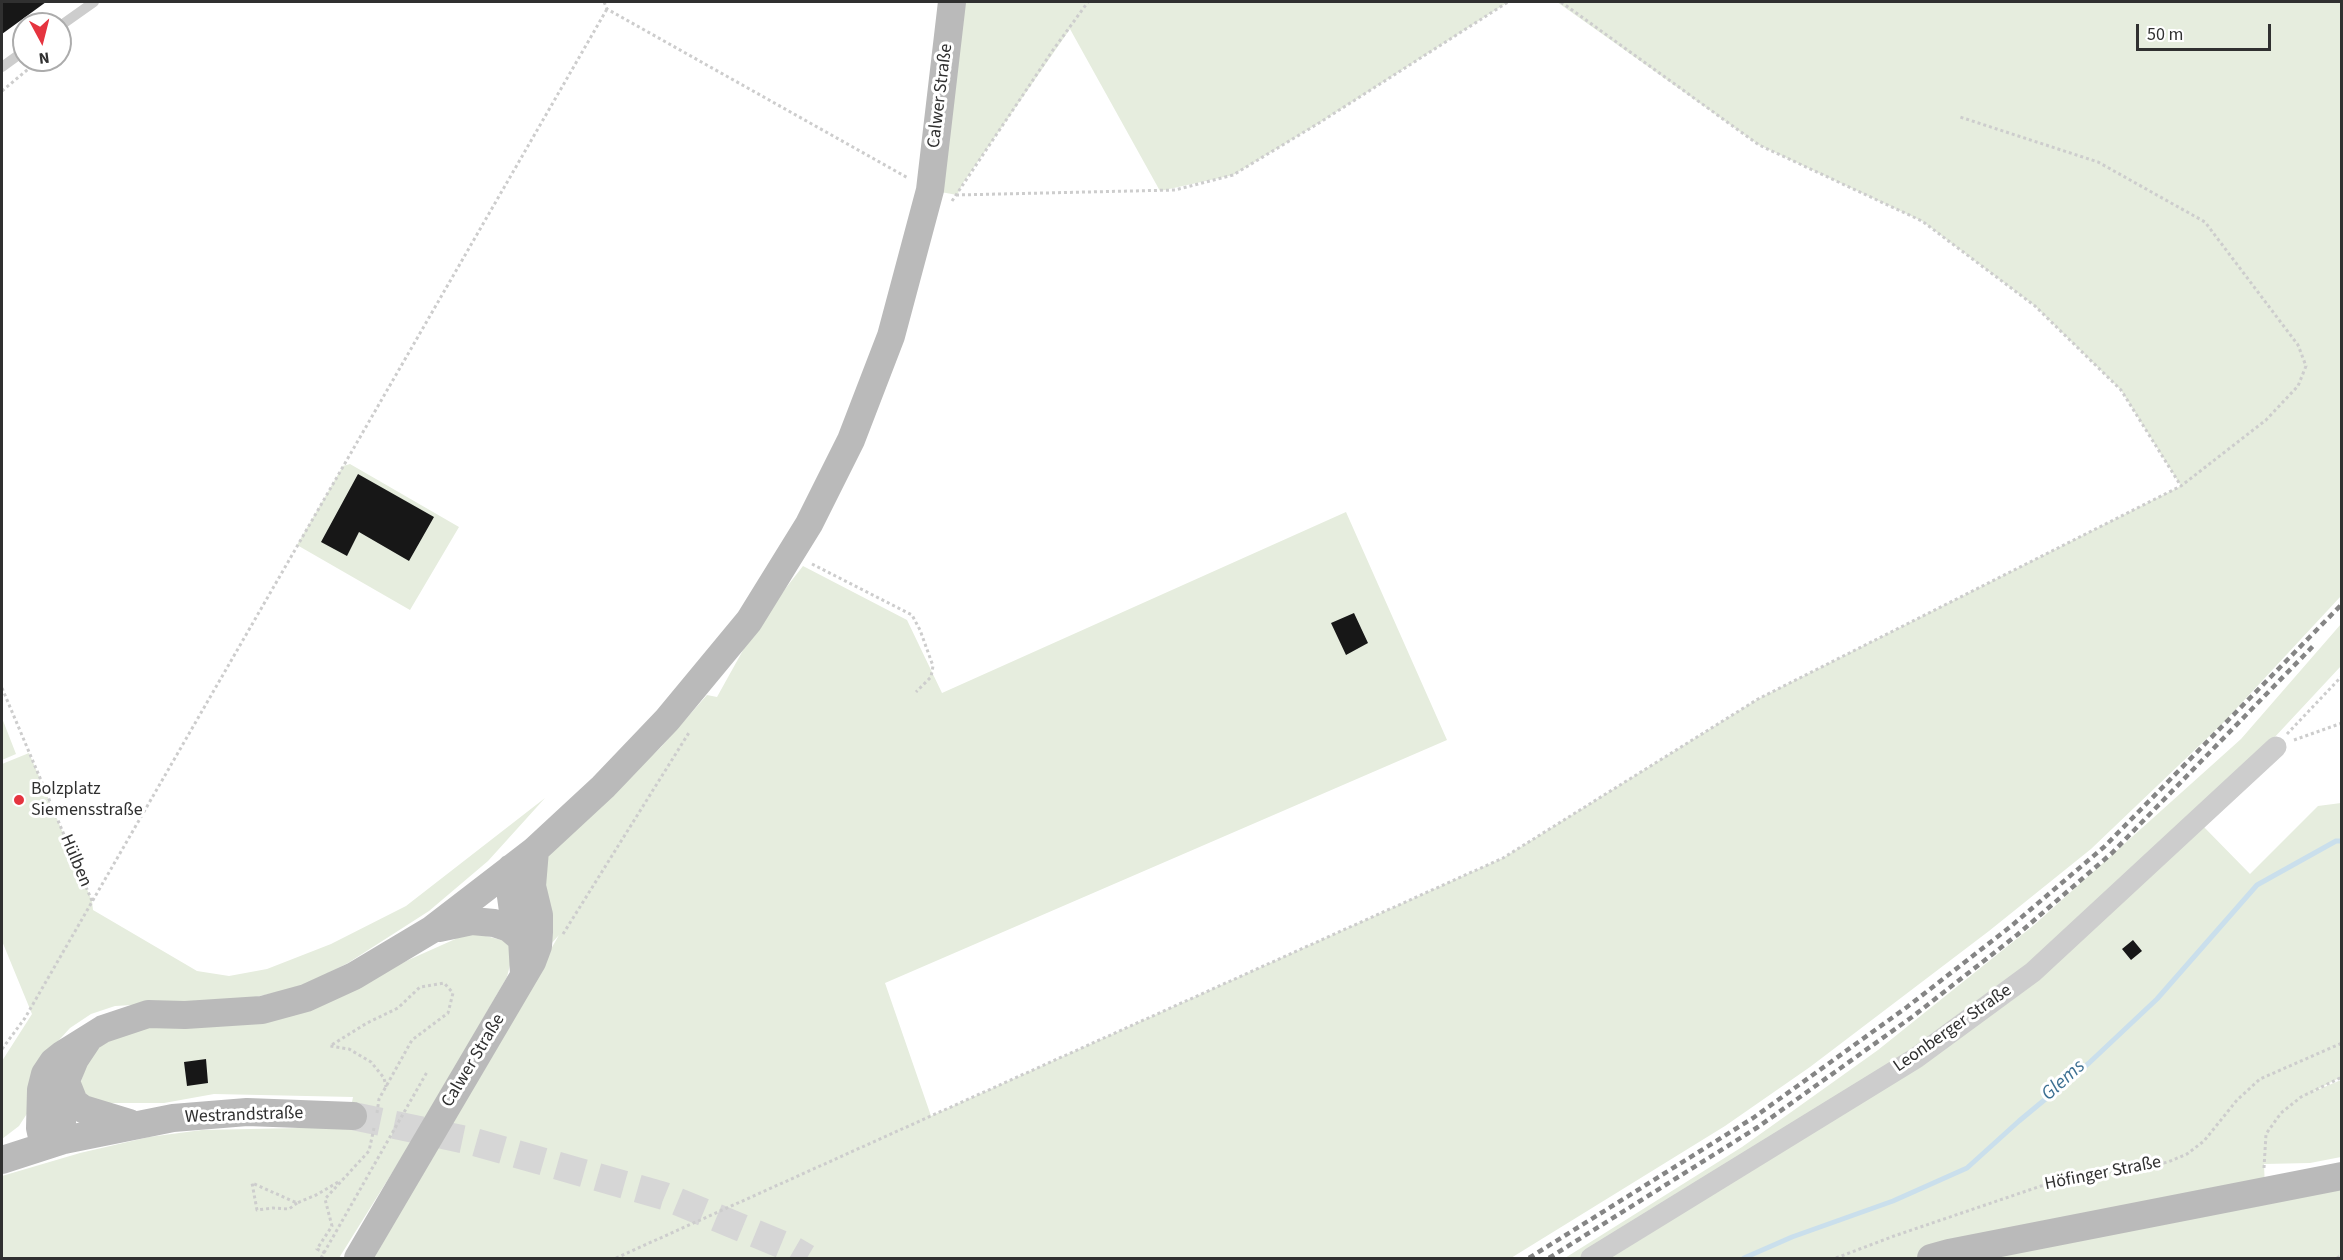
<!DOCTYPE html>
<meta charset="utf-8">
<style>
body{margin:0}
#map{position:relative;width:2343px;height:1260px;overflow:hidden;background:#fff;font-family:"Source Sans 3",sans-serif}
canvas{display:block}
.frame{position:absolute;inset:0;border:3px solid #303030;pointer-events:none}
.north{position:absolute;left:12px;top:12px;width:60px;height:60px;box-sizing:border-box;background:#fff;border:2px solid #acacac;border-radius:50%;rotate:173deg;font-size:16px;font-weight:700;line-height:24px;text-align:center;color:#303030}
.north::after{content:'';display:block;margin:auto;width:21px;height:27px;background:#e5343f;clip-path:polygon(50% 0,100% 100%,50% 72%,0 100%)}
.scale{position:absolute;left:2136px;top:24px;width:135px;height:27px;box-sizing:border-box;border:3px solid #303030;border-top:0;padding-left:8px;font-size:18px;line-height:21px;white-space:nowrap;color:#303030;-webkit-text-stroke:4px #fff;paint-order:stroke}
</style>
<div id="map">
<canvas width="2343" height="1260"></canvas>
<div class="frame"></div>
<div class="north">N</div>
<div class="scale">50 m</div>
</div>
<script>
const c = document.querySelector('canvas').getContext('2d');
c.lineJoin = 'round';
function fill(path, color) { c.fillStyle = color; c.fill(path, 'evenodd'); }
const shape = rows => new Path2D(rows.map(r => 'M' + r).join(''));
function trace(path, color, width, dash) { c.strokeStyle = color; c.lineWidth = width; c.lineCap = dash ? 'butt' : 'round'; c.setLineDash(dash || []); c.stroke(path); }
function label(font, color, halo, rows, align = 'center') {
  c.font = font + ' "Source Sans 3",sans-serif'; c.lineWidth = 6; c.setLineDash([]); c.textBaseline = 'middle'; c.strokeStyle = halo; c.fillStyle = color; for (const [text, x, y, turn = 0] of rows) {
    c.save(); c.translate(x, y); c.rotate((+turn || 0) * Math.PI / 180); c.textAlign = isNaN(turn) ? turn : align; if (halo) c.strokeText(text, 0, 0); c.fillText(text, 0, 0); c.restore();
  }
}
const green = shape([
 [952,2,1508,2,1319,123,1233,175,1160,191,1070,29,963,183,957,195,930,190],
 [1557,2,2341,2,2341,596,2223,723,2091,849,1989,931,1810,1067,1725,1126,1511,1258,374,1258,559,935,551,944,542,865,555,845,661,747,707,695,717,697,757,625,803,566,907,620,942,693,1346,512,1447,740,885,983,931,1116,1503,858,1758,699,2181,486,2121,390,2035,306,1922,221,1759,145],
 [350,464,459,527,410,610,297,545,343,466],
 [2341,624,2341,666,2259,754,2103,903,1914,1055,1594,1258,1565,1258,1742,1147,1794,1110,1878,1050,2034,925,2241,739],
 [2,718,16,754,2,760],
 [29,753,92,901,93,910,197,971,229,976,267,969,331,944,406,906,545,798,488,861,429,911,348,963,300,987,251,998,115,1006,91,1014,70,1028,50,1050,30,1109,19,1126,2,1139,2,1061,32,1014,2,941,2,764],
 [2341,803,2341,1077,2310,1093,2341,1080,2341,1157,2310,1163,2264,1164,2265,1189,2341,1176,2341,1258,1600,1258,2011,1001,2201,824,2250,874,2318,806],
 [471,932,509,942,513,953,507,977,420,1128,339,1258,2,1258,2,1176,80,1153,149,1137,202,1130,347,1127,353,1097,214,1094,164,1103,97,1103,79,1088,89,1056,107,1041,131,1030,357,983]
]);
const stream = shape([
 [1744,1258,1792,1237,1893,1201,1967,1168,2019,1121,2089,1063,2157,999,2257,885,2336,841,2342,841]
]);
const building = shape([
 [2,2,46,2,2,34],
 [358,474,434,517,409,561,359,532,347,556,321,542],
 [1354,613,1368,643,1346,655,1331,623],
 [2133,940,2142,951,2131,960,2122,949],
 [206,1059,208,1083,187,1086,184,1062]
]);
const secondaryTunnel = shape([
 [353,1116,471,1141,664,1196,788,1247,807,1258]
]);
const path = shape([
 [604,2,607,9,908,178],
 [1561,2,1759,145,1922,221,2035,306,2121,390,2181,486],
 [2,91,39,60],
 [956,195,1175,190,1233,175,1319,123,1508,2],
 [952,201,1053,50,1088,2],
 [812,564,912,615,920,630,933,666,931,677,916,692],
 [2,688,92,901],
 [2287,734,2342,676],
 [2294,740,2342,723],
 [563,934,690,731],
 [2,1049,25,1018,607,9],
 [377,1113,379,1099,412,1040,448,1013,453,993,444,983,420,987,398,1008,367,1023,330,1046,349,1049,371,1062,384,1078,386,1087],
 [2264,1168,2266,1134,2281,1113,2301,1097,2342,1077],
 [297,1203,289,1209,273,1208,257,1210,252,1183,297,1203,316,1195,340,1181],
 [325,1253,317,1249,332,1226,325,1199,369,1151,374,1128],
 [321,1258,427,1072],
 [616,1258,1503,858,1758,699,2181,486,2266,420,2298,386,2306,366,2298,345,2205,222,2098,162,1960,117],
 [1836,1258,1894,1236,2041,1186,2151,1166,2168,1162,2187,1154,2204,1141,2237,1100,2260,1079,2342,1043],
 [2337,1258,2342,1255]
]);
const lane = shape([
 [60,26,94,2],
 [2,67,24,51]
]);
const street = shape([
 [1591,1258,1916,1058,2033,972,2276,747]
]);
const secondary = shape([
 [511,868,509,882,513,911,522,939],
 [439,928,472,921,494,923,509,928,522,939,524,974],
 [66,1082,74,1102,83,1109,129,1123],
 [64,1140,61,1114,63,1088,75,1059,87,1041],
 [44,1146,40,1128,41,1090,45,1074,53,1062,63,1054,103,1029,148,1014,185,1015,262,1010,306,998,354,976,431,930,535,850,603,787,667,720,749,621,809,524,851,440,891,336,930,190,952,2],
 [2,1160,64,1140,173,1118,247,1112,353,1116],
 [358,1258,532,962,538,946,539,932,539,915,532,886,535,850],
 [1931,1258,1949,1253,2342,1176]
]);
const rail = shape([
 [1529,1258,1753,1118,1907,1007,2010,927,2104,847,2342,604],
 [1549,1258,1758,1127,1912,1017,2017,935,2112,853,2315,644]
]);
const markers = [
 [19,800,6,"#e5343f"]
];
const streetNames = [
 ["Calwer Straße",941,96,-83],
 ["Hülben",75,861,67],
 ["Leonberger Straße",1953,1029,-35],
 ["Calwer Straße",474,1061,-59],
 ["Westrandstraße",244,1116,-2],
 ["Höfinger Straße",2103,1174,-11]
];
const poiNames = [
 ["Bolzplatz",31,790],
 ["Siemensstraße",31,811]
];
const waterNames = [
 ["Glems",2064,1081,-42]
];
fill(green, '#e6edde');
trace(stream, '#cadfec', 5);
fill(building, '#171717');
trace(secondaryTunnel, '#d6d6d6', 28, [28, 14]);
trace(path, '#cdcdcd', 3, [3, 3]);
trace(lane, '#cdcdcd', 10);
trace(street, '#cdcdcd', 21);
trace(secondary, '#bababa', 28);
trace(rail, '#858585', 4.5, [6, 4.5]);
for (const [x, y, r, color] of markers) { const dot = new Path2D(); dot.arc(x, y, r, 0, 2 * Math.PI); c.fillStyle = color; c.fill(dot); trace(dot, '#fff', 2); }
label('18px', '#303030', '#fff', streetNames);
label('18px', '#303030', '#fff', poiNames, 'left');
label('italic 20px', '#3d7092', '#fff', waterNames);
</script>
